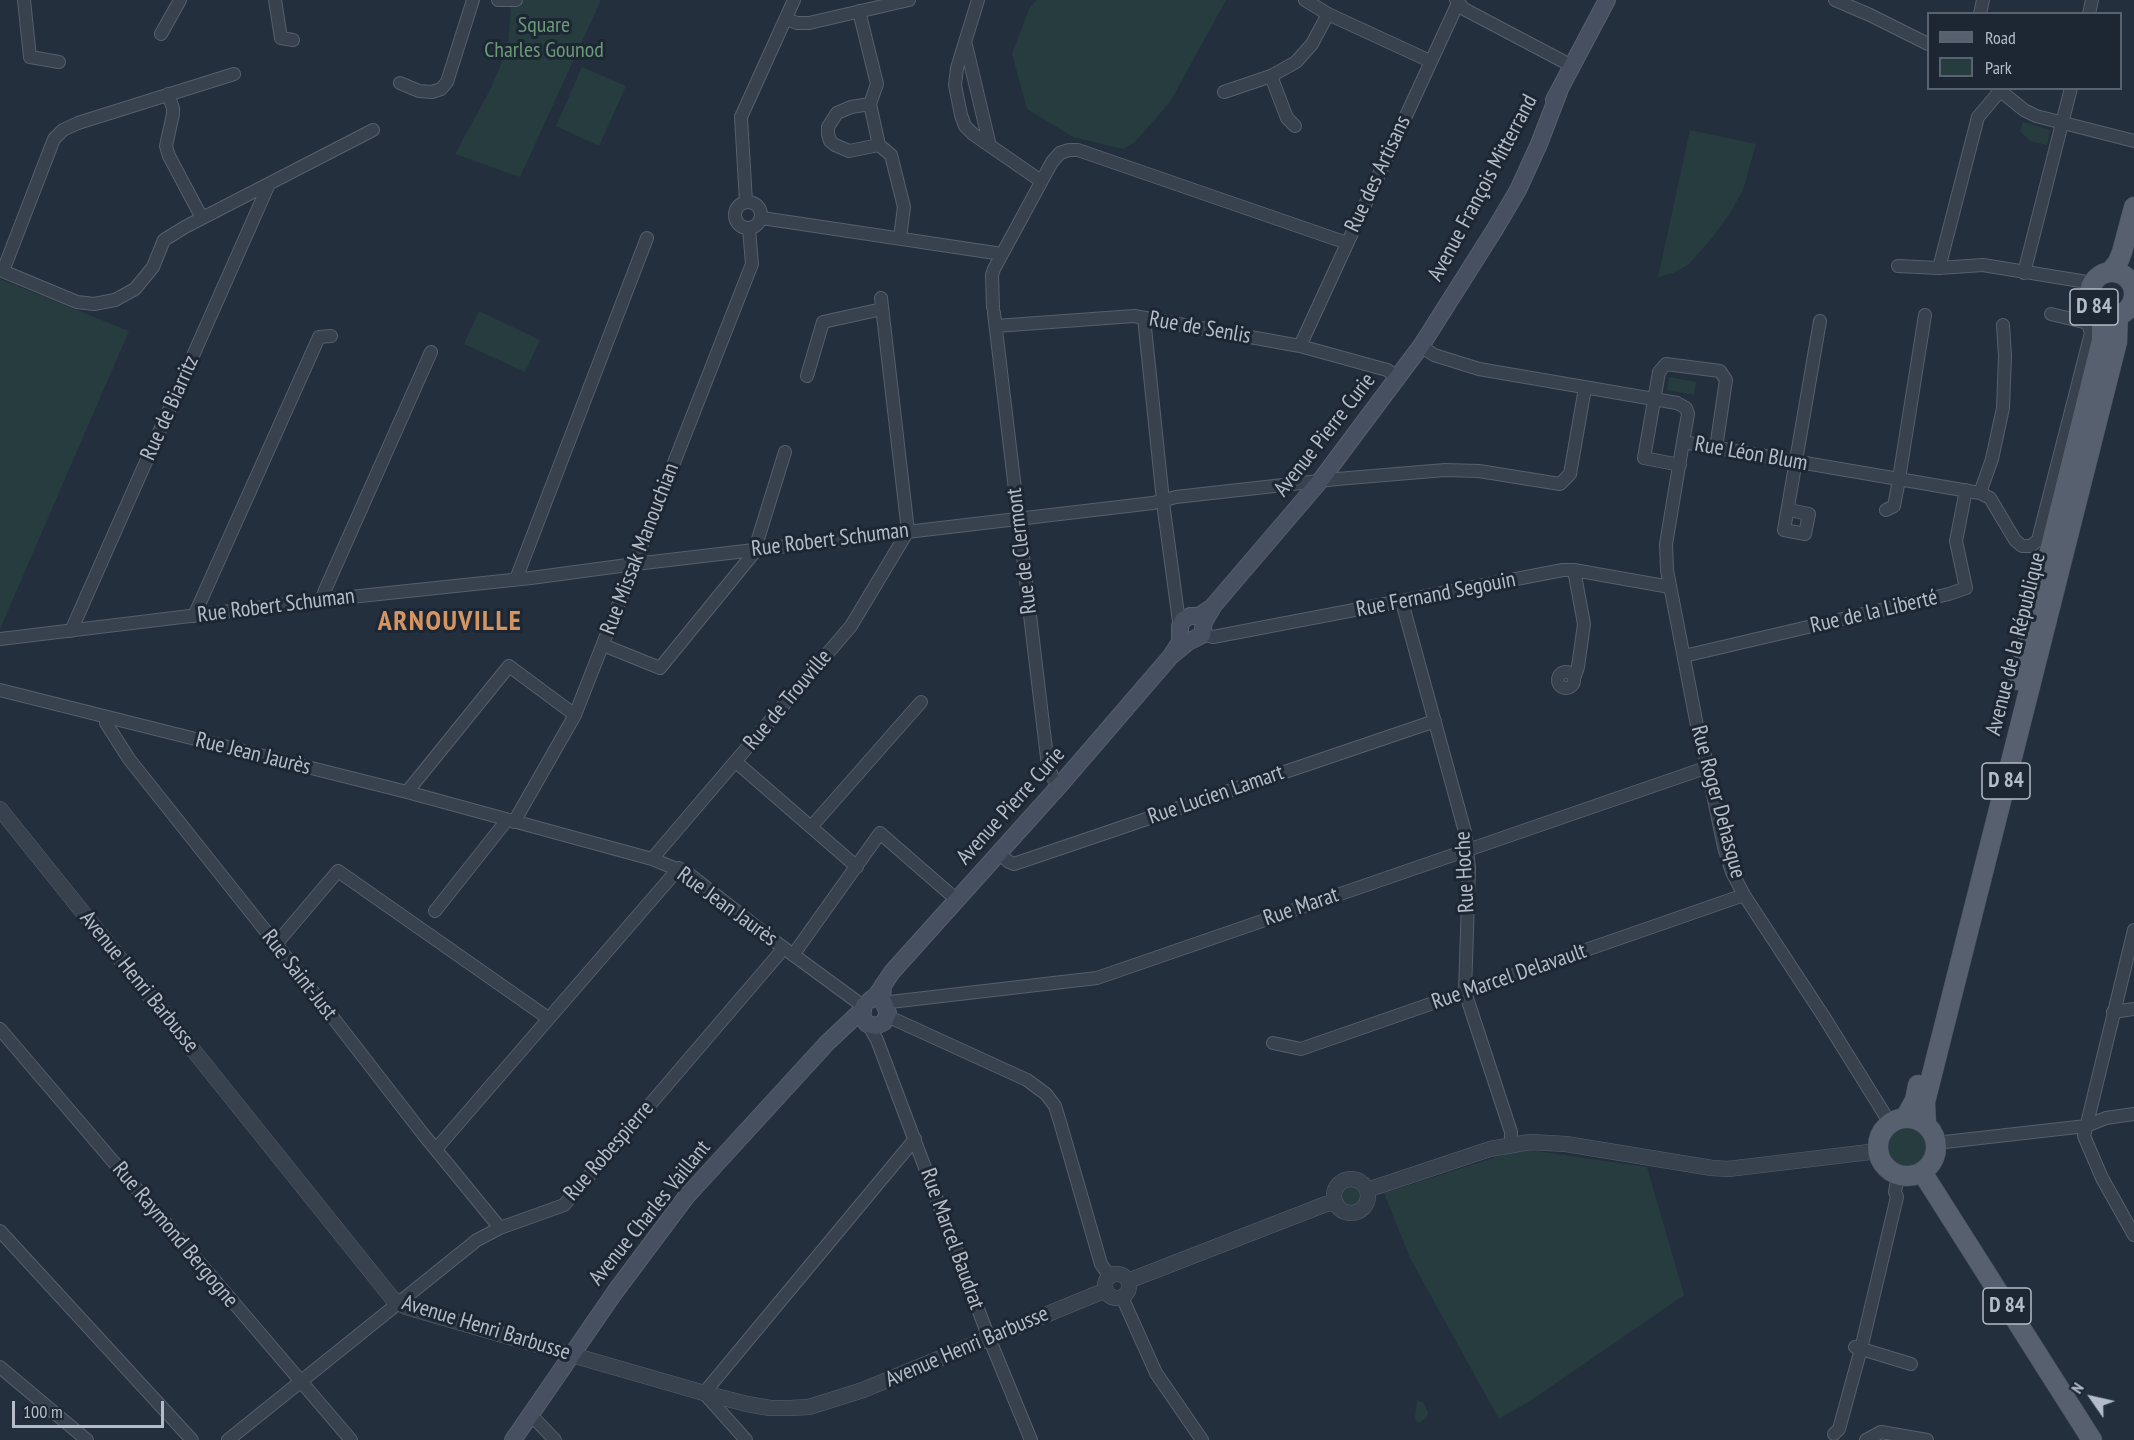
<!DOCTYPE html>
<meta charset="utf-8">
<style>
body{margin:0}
#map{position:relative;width:2134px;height:1440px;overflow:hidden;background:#242f3e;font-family:"PT Sans Narrow",sans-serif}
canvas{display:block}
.legend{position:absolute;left:1927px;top:12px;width:195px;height:78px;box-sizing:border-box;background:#1d2633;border:2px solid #59626f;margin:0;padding:8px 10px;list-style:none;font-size:18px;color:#b4bcc9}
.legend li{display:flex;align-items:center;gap:12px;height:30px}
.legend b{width:30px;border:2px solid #59626f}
.north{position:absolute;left:2062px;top:1368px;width:60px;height:60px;-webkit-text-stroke:4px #1d2633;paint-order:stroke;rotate:304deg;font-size:16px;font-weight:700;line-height:24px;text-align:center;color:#b4bcc9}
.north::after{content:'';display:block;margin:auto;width:21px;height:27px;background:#b4bcc9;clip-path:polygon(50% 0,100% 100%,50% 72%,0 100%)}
.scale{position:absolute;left:12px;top:1401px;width:152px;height:27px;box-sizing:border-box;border:3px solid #b4bcc9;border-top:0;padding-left:8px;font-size:18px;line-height:21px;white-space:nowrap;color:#b4bcc9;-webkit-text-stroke:4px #1d2633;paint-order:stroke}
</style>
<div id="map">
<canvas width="2134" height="1440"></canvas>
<ul class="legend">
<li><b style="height:8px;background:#56606e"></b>Road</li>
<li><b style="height:16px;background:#263c3f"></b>Park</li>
</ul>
<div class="north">N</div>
<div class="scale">100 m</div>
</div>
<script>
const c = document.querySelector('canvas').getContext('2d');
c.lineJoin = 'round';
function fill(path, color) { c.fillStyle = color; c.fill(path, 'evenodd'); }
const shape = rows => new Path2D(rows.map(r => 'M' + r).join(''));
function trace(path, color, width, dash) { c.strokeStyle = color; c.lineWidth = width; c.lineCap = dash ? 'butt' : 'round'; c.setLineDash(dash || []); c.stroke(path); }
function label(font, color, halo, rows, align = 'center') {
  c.font = font + ' "PT Sans Narrow",sans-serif'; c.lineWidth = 6; c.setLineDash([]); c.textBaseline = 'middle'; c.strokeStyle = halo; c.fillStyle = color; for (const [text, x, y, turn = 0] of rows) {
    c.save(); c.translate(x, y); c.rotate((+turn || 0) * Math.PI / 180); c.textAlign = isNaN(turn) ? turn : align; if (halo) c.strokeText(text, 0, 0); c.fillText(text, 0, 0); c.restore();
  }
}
const green = shape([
 [522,0,601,0,520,177,455,154,490,90,508,48,511,7,518,7],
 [1036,0,1226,0,1170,102,1135,142,1123,149,1073,137,1027,109,1012,54,1029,9],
 [582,67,626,86,599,146,556,126],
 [2023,122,2050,130,2047,145,2030,141,2020,131],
 [1690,130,1756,144,1743,190,1730,213,1712,238,1688,265,1673,273,1658,277],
 [0,279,129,331,0,629],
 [479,311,540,340,525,372,464,344],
 [1669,377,1696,382,1694,395,1667,390],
 '1886 1148a20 20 0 1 1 40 0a20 20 0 1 1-40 0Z',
 [1522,1149,1647,1167,1684,1295,1530,1401,1499,1419,1410,1258,1384,1193],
 '1342 1196a9 9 0 1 1 18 0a9 9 0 1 1-18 0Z',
 [1417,1400,1424,1403,1428,1413,1426,1418,1419,1423,1415,1419]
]);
const minor = shape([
 [24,0,30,57,59,62],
 [275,0,281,38,293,40],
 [498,0,516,0],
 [978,0,957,68,955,85,961,115,965,126,973,134,1041,181],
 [1305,0,1328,14,1430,61],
 [1456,0,1464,9,1572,66],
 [1835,0,1870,15,1928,44],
 [859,11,877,84,870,104],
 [1980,14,1983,0],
 [2089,14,2092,0],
 [786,19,797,23,809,23,909,0],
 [161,34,180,0],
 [966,45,990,146],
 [1271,76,1287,118,1295,126],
 [400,83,419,91,432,92,441,89,447,82,473,0],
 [1997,88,2024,110,2036,116,2134,141],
 [1224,92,1271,76,1296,62,1312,44,1328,14],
 [168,94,173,108,173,114,166,146,169,156,202,218],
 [870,104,879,145,891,155,904,207,900,238],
 [870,104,851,107,837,113,828,127,828,134,830,141,835,145,849,151,879,145],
 '735 215a13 13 0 1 1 26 0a13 13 0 1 1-26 0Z',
 [746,202,741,117,794,0],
 [762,218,1002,254],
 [1898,266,1939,268,1983,265,2093,283],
 [1939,268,1978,117,2000,91],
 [0,270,77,302,94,304,115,300,135,289,153,267,164,240,185,227,373,130],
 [3,271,54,139,63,130,78,123,234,74],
 [2024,273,2071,88],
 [2131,283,2134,283],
 [993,307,992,275,994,269,1052,162,1060,153,1069,150,1078,150,1347,243],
 [994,313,1048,766,1053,778,1060,785],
 [1144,318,1164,510,1180,629],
 [996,326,1134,316,1300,346,1387,370,1398,377],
 [1300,346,1458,3],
 [1421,346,1434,355,1479,369,1677,403,1686,408,1688,414,1683,442,1980,493,1990,498,2015,540,2022,546,2031,546,2038,540,2091,333,2088,323,2051,314],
 [807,376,823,322,882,309],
 [1683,442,1666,544,1667,570,1700,741,1704,751,1724,847,1732,872,1744,895,1824,1017,1890,1123],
 [1680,465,1644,458,1659,372,1666,364,1720,371,1726,380,1716,448],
 [1980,493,1992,459,2003,408,2005,356,2003,325],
 [1789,510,1809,514,1805,534,1784,530,1820,321],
 [1886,510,1894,506,1898,485,1925,315],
 [516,579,647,238],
 [322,600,325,590,431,352],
 [1402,602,1465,832,1469,868,1465,992,1511,1132,1511,1144],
 [194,616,319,337,331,336],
 [71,631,269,184],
 [1203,634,1213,637,1563,570,1574,570,1670,587],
 [0,639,322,600,531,578,635,564,1153,503,1176,497,1337,479,1445,470,1479,471,1560,484,1570,474,1585,388],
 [603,645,660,668,757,549,758,539,785,452],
 [1684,656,1949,594,1966,588,1956,541,1966,490],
 '1558 680a8 8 0 1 1 16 0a8 8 0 1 1-16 0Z',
 [1574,678,1578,667,1584,624,1574,570],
 [0,690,407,792,652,859,689,874,777,943,863,1006],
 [108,718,106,723,129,759,276,944,423,1134,500,1228],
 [736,762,857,867],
 [407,792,509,666,575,715],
 [514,822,575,715,752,264,749,229],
 [811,827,921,702],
 [999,853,1009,862,1014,864,1435,721],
 [652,859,851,626,908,531,881,298],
 [435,911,507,820],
 [2134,930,2084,1136,2102,1178,2134,1235],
 [276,944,338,871,548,1018],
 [793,955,880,833,957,900],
 [885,1005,890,1002,1097,978,1708,767],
 [2113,1012,2134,1009],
 [887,1016,1027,1080,1046,1094,1055,1106,1060,1122,1101,1264,1110,1277],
 [868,1024,877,1040,989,1338,1031,1440],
 [0,1029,351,1440],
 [1273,1043,1301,1049,1744,895],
 [1936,1143,2086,1126,2106,1118,2134,1114],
 [436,1149,679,868],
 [0,1231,192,1440],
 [1122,1297,1156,1373,1202,1440],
 [1855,1347,1911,1364],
 [0,1367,87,1440],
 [530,1414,555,1440],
 [1834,1434,1839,1429,1861,1349,1897,1197,1895,1192,1898,1175],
 [228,1440,477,1240,500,1228,564,1205,784,948],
 [746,1440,704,1393,915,1139],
 [1866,1440,1881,1432,1927,1440]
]);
const tertiary = shape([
 [0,809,392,1298,406,1307,704,1393,747,1404,770,1408,790,1408,809,1407,863,1390,1106,1290],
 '1334 1196a17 17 0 1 1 34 0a17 17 0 1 1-34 0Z',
 [1367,1190,1490,1149,1530,1142,1566,1144,1712,1168,1728,1169,1878,1151],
 '1105 1286a12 12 0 1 1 24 0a12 12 0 1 1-24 0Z',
 [1128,1281,1326,1204,1335,1203]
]);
const secondary = shape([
 [1554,100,1607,0],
 [1171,656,1188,642,1202,635,1204,622,1214,605,1320,481,1421,346,1495,229,1518,190,1539,144,1559,92],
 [870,1000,876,996,892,972,1060,785,1171,656,1180,642,1180,626,1183,620,1190,616,1199,616,1211,608],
 [864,1005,862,1016,867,1024,876,1026,884,1022,888,1013,882,999,883,985],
 [513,1440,615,1292,686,1197,827,1043,861,1011]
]);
const primary = shape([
 '2090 294a22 22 0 1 1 44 0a22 22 0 1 1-44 0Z',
 [2110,272,2118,262,2122,252,2134,207],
 [2018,680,2102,340,2102,314],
 '1878 1147a29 29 0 1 1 58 0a29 29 0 1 1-58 0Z',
 [1905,1118,1915,1100,1918,1085],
 [1926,1125,1925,1102,2117,342,2118,315],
 [1922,1172,2092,1440]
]);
const shields = [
 [2094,307,48],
 [2006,781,48],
 [2007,1306,48]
];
const shieldNames = [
 ["D 84",2094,307],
 ["D 84",2006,781],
 ["D 84",2007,1306]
];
const parkNames = [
 ["Square",544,26],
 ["Charles Gounod",544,51]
];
const streetNames = [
 ["Rue des Artisans",1378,174,-65],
 ["Avenue François Mitterrand",1483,188,-62],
 ["Rue de Senlis",1200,328,10],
 ["Rue de Biarritz",170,408,-66],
 ["Avenue Pierre Curie",1325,435,-52],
 ["Rue Léon Blum",1751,454,10],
 ["Rue Robert Schuman",830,540,-7],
 ["Rue Missak Manouchian",640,549,-69],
 ["Rue de Clermont",1022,551,-97],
 ["Rue Fernand Segouin",1436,595,-11],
 ["Rue Robert Schuman",276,606,-7],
 ["Rue de la Liberté",1874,612,-13],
 ["Avenue de la République",2016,644,-76],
 ["Rue de Trouville",788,700,-50],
 ["Rue Jean Jaurès",253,754,14],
 ["Rue Lucien Lamart",1216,795,-19],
 ["Rue Roger Dehasque",1718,802,75],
 ["Avenue Pierre Curie",1011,806,-48],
 ["Rue Hoche",1465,872,-93],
 ["Rue Jean Jaurès",727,907,36],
 ["Rue Marat",1301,907,-19],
 ["Rue Saint-Just",299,975,52],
 ["Rue Marcel Delavault",1509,977,-19],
 ["Avenue Henri Barbusse",139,982,51],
 ["Rue Robespierre",609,1151,-49],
 ["Avenue Charles Vaillant",650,1213,-51],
 ["Rue Raymond Bergogne",175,1235,50],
 ["Rue Marcel Baudrat",952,1239,70],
 ["Avenue Henri Barbusse",486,1328,17],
 ["Avenue Henri Barbusse",967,1347,-23]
];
const districtNames = [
 ["ARNOUVILLE",450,622]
];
fill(green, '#263c3f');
trace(minor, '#565f6c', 14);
trace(tertiary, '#565f6c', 16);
trace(secondary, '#565f6c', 18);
trace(primary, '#414a57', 21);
trace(minor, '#38414e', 12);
trace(tertiary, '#38414e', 15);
trace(secondary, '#465061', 16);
trace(primary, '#56606e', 20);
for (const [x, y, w] of shields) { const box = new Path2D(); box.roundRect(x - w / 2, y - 18, w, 36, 4.5); c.fillStyle = '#1d2633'; c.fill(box); trace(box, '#b4bcc9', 1.5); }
label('bold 21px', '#b4bcc9', null, shieldNames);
label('22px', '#6b9a76', '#1d2633', parkNames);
label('22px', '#b4bcc9', '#1d2633', streetNames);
c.letterSpacing = '1.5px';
label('bold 28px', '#d59563', '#1d2633', districtNames);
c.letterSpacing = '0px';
</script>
